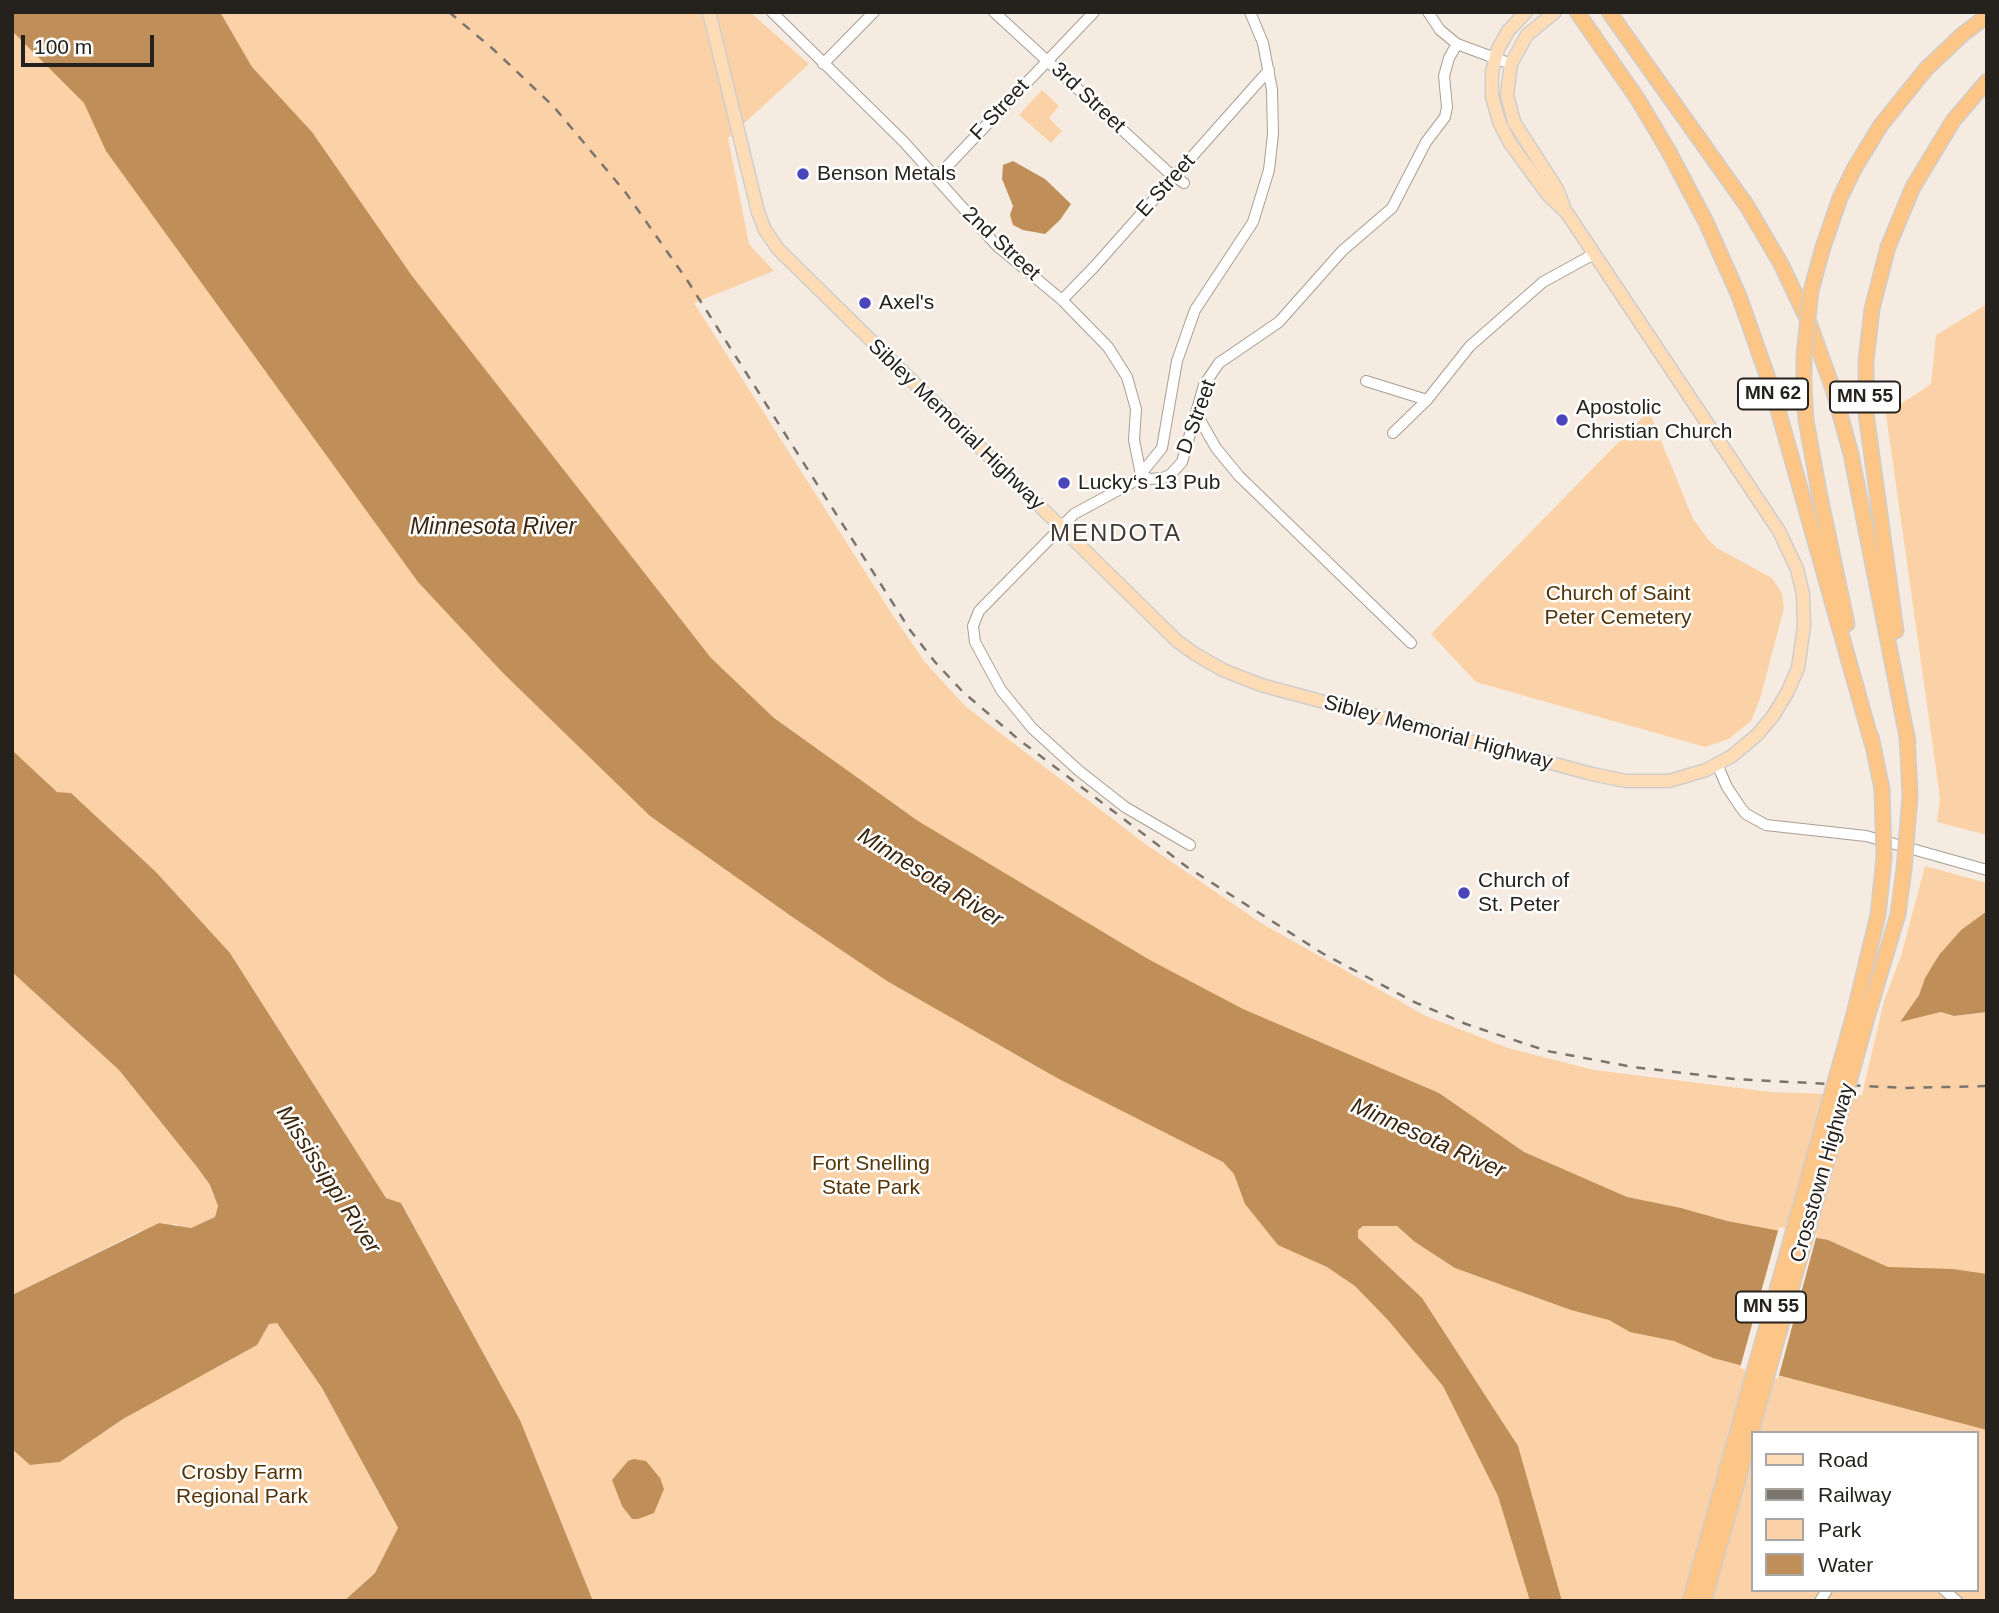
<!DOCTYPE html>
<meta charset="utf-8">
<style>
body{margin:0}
#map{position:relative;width:1999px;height:1613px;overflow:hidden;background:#f6ebe0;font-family:Helvetica,sans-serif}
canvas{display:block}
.frame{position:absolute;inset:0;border:14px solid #25211d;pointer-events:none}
.legend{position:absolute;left:1751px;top:1431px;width:228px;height:161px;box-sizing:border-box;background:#fff;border:2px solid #a8a6a5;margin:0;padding:9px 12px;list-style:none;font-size:21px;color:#25211d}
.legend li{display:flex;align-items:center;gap:14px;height:35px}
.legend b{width:35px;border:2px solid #a8a6a5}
.scale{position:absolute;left:21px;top:35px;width:133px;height:32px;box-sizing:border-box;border:4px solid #25211d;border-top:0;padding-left:9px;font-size:21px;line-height:24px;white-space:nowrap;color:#25211d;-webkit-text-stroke:5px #fff;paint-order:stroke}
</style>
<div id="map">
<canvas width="1999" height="1613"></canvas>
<div class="frame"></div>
<ul class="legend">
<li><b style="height:9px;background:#fedcb6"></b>Road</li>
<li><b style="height:9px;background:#7b746d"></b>Railway</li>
<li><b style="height:19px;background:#fbd2a7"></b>Park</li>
<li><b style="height:19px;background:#c08f59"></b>Water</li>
</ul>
<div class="scale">100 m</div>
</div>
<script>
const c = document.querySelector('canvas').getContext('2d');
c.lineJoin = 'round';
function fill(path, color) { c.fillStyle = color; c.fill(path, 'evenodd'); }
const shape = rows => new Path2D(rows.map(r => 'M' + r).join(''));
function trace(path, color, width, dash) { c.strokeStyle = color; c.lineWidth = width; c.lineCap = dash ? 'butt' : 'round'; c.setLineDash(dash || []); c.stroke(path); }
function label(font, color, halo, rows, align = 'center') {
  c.font = font + ' Helvetica,sans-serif'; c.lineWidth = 5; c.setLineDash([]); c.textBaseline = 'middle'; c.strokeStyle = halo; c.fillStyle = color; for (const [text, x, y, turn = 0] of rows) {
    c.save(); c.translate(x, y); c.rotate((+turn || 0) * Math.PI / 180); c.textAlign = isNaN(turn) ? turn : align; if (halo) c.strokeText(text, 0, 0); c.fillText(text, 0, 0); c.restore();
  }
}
const green = shape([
 [12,12,750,12,809,64,728,138,749,244,774,271,694,303,892,614,924,661,965,706,1144,843,1261,923,1426,1016,1508,1048,1594,1070,1771,1092,1862,1095,1884,1001,1901,956,1925,866,1987,883,1987,911,1961,930,1939,955,1925,978,1919,995,1900,1021,1941,1012,1954,1016,1987,1012,1987,1601,593,1601,520,1420,402,1204,386,1198,230,953,156,872,71,793,57,792,12,750],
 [1752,1433,1976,1433,1976,1590,1752,1590],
 [1042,90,1059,106,1049,118,1062,131,1051,143,1019,115],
 [1987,304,1987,835,1937,822,1940,799,1936,769,1886,414,1931,384,1936,335],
 [1649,411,1693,519,1708,539,1717,548,1772,578,1782,593,1784,608,1760,699,1751,721,1729,739,1705,747,1476,682,1431,634],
 [12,972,119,1070,197,1167,210,1185,218,1206,215,1217,191,1228,185,1229,176,1224,138,1232,12,1295],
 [277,1322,322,1388,398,1529,375,1573,344,1601,12,1601,12,1449,31,1465,60,1462,123,1419,256,1345,269,1323]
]);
const water = shape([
 [12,12,220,12,252,67,312,132,412,276,711,658,774,718,918,821,1148,959,1243,1009,1439,1093,1524,1152,1627,1197,1681,1208,1727,1221,1828,1240,1888,1267,1953,1269,1987,1274,1987,1430,1713,1358,1674,1341,1630,1332,1609,1320,1571,1310,1455,1268,1415,1242,1397,1226,1363,1226,1358,1230,1358,1238,1422,1298,1518,1446,1562,1601,1530,1601,1498,1496,1443,1386,1388,1320,1355,1286,1327,1267,1278,1245,1245,1204,1234,1174,1223,1162,1057,1078,887,981,791,916,650,816,503,673,418,582,106,151,84,103,12,31],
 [1013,161,1045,179,1071,204,1060,220,1045,234,1023,230,1013,225,1010,215,1013,206,1002,179,1003,165],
 [12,750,57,792,71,793,156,872,230,953,386,1198,401,1203,520,1420,593,1601,344,1601,375,1573,398,1528,322,1388,277,1323,269,1324,257,1345,123,1419,60,1462,30,1465,12,1449,12,1295,159,1223,191,1228,215,1217,218,1206,210,1185,197,1167,119,1070,12,972],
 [1987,911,1987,1012,1954,1016,1941,1012,1900,1022,1919,995,1925,978,1939,955,1961,930],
 [634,1459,646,1461,660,1478,664,1489,654,1513,638,1519,632,1519,622,1506,612,1480,628,1461]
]);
const pier = shape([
 [1779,1227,1817,1234,1778,1379,1740,1368]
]);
const minor = shape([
 [772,12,904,142,997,246,1062,300,1108,347,1127,377,1136,409,1134,440,1141,475],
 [994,12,1167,171,1184,183],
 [1428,12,1440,30,1457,44,1511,64],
 [823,64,874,12],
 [936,178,1094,12],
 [1062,300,1094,267,1269,70],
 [1366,381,1427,400],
 [1196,413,1216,448,1239,476,1411,643],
 [1393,433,1427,400,1470,346,1543,282,1594,254],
 [1141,475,1150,479,1163,478,1171,474,1182,462,1204,385,1219,363,1279,322,1342,251,1392,208,1426,142,1445,117,1447,107,1444,76,1449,58,1457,44],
 [1717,764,1727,787,1741,808,1746,814,1766,825,1866,836,1987,870],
 [1190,845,1125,807,1078,770,1032,728,1001,690,975,642,973,626,979,611,1074,514,1135,481,1162,448,1177,361,1195,310,1253,222,1269,170,1273,134,1272,90,1263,43,1250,12],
 [1944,1590,1957,1601],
 [1820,1601,1827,1590]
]);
const major = shape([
 [709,12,758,212,765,230,778,249,1177,641,1195,654,1223,670,1261,685,1592,774,1626,781,1669,781,1706,770,1732,756,1757,735,1773,716,1787,693,1798,668,1804,626,1803,594,1797,569,1779,531,1565,210,1557,189,1514,122,1507,95,1511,64,1527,35,1555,12],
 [1526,12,1508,31,1498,49,1492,72,1492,97,1500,124,1510,143,1548,195,1564,210]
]);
const highway = shape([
 [1577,12,1637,98,1668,150,1706,222,1739,296,1773,392,1872,743],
 [1609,12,1747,206,1781,264,1810,325,1833,389,1851,454,1908,742],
 [1823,247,1840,198,1854,169,1881,125,1926,69,1963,34,1987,16],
 [1804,388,1806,420,1819,492,1847,624],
 [1896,631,1866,413,1866,361,1872,309,1888,247,1913,187,1953,121,1987,81],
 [1907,735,1910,796],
 [1871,736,1882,789],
 [1854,1014,1878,915,1884,858],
 [1867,1018,1898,914,1904,869]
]);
const rail = shape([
 [449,12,493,49,554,107,626,193,687,280,910,630,935,662,963,692,1018,739,1187,867,1322,953,1412,1001,1466,1024,1547,1051,1633,1067,1734,1079,1904,1088,1987,1086]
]);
const highwayBridge = shape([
 [1804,388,1804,356,1808,317,1811,291,1823,247],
 [1882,789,1884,858],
 [1904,869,1910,796],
 [1690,1601,1854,1014],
 [1704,1601,1867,1018]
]);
const markers = [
 [803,174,7,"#4a45bb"],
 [865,303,7,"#4a45bb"],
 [1562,420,7,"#4a45bb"],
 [1064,483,7,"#4a45bb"],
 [1464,893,7,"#4a45bb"]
];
const shields = [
 [1773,394,70],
 [1865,397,70],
 [1771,1307,70]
];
const shieldNames = [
 ["MN 62",1773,394],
 ["MN 55",1865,397],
 ["MN 55",1771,1307]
];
const streetNames = [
 ["3rd Street",1088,98,43],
 ["F Street",1000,110,-47],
 ["E Street",1166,186,-48],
 ["2nd Street",1001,244,43],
 ["D Street",1197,417,-70],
 ["Sibley Memorial Highway",956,425,44],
 ["Sibley Memorial Highway",1438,733,15],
 ["Crosstown Highway",1823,1173,-74]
];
const poiNames = [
 ["Benson Metals",817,174],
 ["Axel's",879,303],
 ["Apostolic",1576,408],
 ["Christian Church",1576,432],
 ["Lucky‘s 13 Pub",1078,483],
 ["Church of",1478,881],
 ["St. Peter",1478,905]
];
const parkNames = [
 ["Church of Saint",1618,594],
 ["Peter Cemetery",1618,618],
 ["Fort Snelling",871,1164],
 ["State Park",871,1188],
 ["Crosby Farm",242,1473],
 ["Regional Park",242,1497]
];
const waterNames = [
 ["Minnesota River",493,528],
 ["Minnesota River",930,878,32],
 ["Minnesota River",1428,1139,24],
 ["Mississippi River",328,1180,57]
];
const quarterNames = [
 ["MENDOTA",1116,534]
];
fill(green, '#fbd2a7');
fill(water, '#c08f59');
fill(pier, '#f6ebe0');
trace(minor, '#a89e94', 12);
trace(major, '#cfcecd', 15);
trace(highway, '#cfcecd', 17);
trace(minor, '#fff', 10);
trace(major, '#fedcb6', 12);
trace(highway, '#fdc586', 14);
trace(rail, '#7b746d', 2.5, [9, 9]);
trace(highwayBridge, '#cfcecd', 17, []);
trace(highwayBridge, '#fdc586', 14);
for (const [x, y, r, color] of markers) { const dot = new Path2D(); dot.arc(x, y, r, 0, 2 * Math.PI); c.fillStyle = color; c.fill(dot); trace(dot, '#fff', 2.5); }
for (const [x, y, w] of shields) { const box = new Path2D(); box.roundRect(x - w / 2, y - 15.5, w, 31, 5); c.fillStyle = '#fff'; c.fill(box); trace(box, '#25211d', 2); }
label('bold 19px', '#25211d', null, shieldNames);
label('21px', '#25211d', '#fff', streetNames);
label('21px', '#25211d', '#fff', poiNames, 'left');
label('21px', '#533204', '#fff', parkNames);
label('italic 23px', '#3c270e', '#fff', waterNames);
c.letterSpacing = '2px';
label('24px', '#443b33', '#fff', quarterNames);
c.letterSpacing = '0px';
</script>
